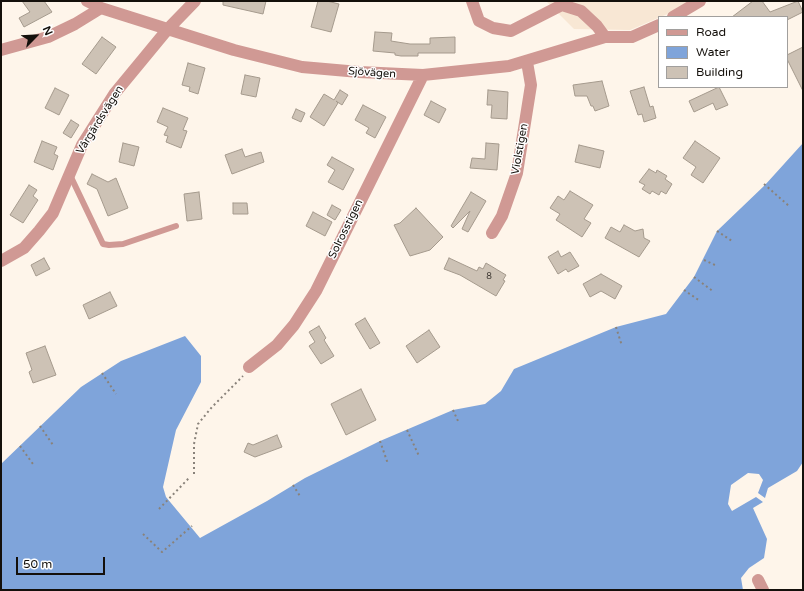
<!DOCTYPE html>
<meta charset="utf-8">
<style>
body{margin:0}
#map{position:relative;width:804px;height:591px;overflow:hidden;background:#fef5ea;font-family:"Varela Round",sans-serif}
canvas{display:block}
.frame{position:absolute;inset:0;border:2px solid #14100b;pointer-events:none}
.legend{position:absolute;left:658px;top:16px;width:130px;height:72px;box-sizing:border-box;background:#fff;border:1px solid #a19f9d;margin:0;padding:5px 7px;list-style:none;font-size:12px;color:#14100b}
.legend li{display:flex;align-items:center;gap:8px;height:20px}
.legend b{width:20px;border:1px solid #a19f9d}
.north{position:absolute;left:16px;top:16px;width:40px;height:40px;-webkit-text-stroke:3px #fff;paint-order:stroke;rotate:66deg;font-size:11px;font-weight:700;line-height:16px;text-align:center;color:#14100b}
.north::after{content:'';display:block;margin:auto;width:14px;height:18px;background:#14100b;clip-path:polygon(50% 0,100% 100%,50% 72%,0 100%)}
.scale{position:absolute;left:16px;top:557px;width:89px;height:18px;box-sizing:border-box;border:2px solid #14100b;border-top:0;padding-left:5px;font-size:12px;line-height:14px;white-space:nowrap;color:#14100b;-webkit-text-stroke:3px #fff;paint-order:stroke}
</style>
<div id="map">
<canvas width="804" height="591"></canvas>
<div class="frame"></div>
<ul class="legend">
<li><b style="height:5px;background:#d09994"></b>Road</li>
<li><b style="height:11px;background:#7fa4da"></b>Water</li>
<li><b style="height:11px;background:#cdc2b5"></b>Building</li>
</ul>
<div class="north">N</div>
<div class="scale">50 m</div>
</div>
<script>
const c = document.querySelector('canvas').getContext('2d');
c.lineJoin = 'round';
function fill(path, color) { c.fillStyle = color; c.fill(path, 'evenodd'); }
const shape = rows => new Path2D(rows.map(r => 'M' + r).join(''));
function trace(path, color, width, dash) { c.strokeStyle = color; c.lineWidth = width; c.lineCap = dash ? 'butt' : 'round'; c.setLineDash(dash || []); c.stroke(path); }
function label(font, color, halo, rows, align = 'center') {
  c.font = font + ' "Varela Round",sans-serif'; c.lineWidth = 3; c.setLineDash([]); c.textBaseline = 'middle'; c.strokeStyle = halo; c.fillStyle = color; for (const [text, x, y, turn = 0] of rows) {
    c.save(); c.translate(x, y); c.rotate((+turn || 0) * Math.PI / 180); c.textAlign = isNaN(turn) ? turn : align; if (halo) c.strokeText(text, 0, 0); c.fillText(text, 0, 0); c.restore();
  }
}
const built = shape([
 [546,1,698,1,630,30,574,29]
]);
const water = shape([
 [803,143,803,462,797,471,768,488,765,498,758,493,763,480,759,474,748,473,731,485,728,504,732,511,756,497,763,502,753,508,767,539,764,558,749,568,741,578,743,590,1,590,1,464,81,387,121,361,185,336,201,356,201,382,176,430,163,487,166,497,200,538,267,501,305,478,380,441,453,410,485,404,501,391,514,369,616,327,666,314,694,277,717,231,765,185]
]);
const building = shape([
 [22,1,44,1,52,12,24,27,19,18,30,12,22,1],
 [223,1,266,1,263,14,223,5,223,1],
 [318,1,327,1,339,4,331,32,311,27,318,1],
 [753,1,762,1,770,12,798,1,803,12,787,20,787,17,732,17,753,1],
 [375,32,392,33,391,41,410,44,430,44,430,38,455,37,455,53,418,53,418,56,401,56,395,55,395,53,373,51,375,32],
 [102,37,116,47,96,74,82,64,102,37],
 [803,47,803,91,787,59,787,55,803,47],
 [188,63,205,68,198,94,189,91,190,87,182,85,188,63],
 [245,75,260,78,256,97,241,94,245,75],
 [602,81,609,106,595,111,593,106,591,106,587,96,575,96,573,85,602,81],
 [644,87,650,107,653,106,656,118,644,122,642,114,638,115,630,91,644,87],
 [719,87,728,105,716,110,713,103,694,112,689,101,719,87],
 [55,88,69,95,59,115,45,108,55,88],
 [340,90,348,95,342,105,336,101,338,103,324,126,310,117,324,94,334,100,340,90],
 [488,90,508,92,507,119,491,118,492,105,487,105,488,90],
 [431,101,446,109,439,123,424,115,431,101],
 [363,105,386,117,375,138,366,133,369,128,355,120,363,105],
 [163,108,188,118,183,130,187,131,181,148,166,142,168,136,164,135,168,127,157,122,163,108],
 [296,109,305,113,301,122,292,118,296,109],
 [71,120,79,125,71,138,63,133,71,120],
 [42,141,57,147,54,154,58,156,53,170,34,162,42,141],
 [695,141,720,158,703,183,691,175,696,167,683,158,695,141],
 [123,143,139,147,134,166,119,162,123,143],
 [486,143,499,144,497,170,470,168,472,158,485,159,486,143],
 [579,145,604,151,600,168,575,162,579,145],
 [242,149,245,157,261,152,264,162,232,174,225,155,242,149],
 [332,157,354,169,343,190,328,182,335,170,327,165,332,157],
 [649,169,656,173,657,170,667,176,665,179,672,184,666,194,661,191,659,195,652,191,650,194,642,189,645,185,639,182,649,169],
 [92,174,108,182,116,178,128,208,108,216,97,189,87,184,92,174],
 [29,185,37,190,33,196,38,200,23,223,10,215,29,185],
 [570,191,593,205,584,219,591,223,582,237,556,220,560,214,550,208,558,196,564,200,570,191],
 [199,192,202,219,187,221,184,194,199,192],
 [471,192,486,201,468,232,462,229,470,211,453,228,451,226,471,192],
 [233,203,247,203,248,214,233,214,233,203],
 [332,205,341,210,335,220,327,215,332,205],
 [416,208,443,237,430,250,410,256,394,225,400,223,416,208],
 [313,212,332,222,325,236,306,226,313,212],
 [624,225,635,231,643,229,644,238,650,241,639,257,605,238,611,227,620,232,624,225],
 [558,251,561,257,570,252,579,266,568,272,566,269,558,274,548,257,558,251],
 [44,258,50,269,36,276,31,265,44,258],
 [449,258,477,271,479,267,483,269,486,263,506,275,503,280,505,281,496,296,460,275,444,269,449,258],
 [601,274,622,286,615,299,601,291,590,297,583,284,601,274],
 [110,292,117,306,89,319,83,305,110,292],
 [365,318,380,343,370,349,355,324,365,318],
 [319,326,326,338,324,340,334,356,321,364,309,346,315,342,309,332,319,326],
 [429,330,440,347,417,363,406,346,429,330],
 [45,346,56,375,33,383,29,372,32,370,26,353,45,346],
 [361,389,376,420,346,435,331,404,361,389],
 [277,435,282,447,255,457,244,452,248,443,253,445,277,435]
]);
const path = shape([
 [764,184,789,206],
 [717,231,732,241],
 [704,260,717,266],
 [694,277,714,292],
 [684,290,700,301],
 [616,327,622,346],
 [102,373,116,394],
 [453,410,458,421],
 [40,426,53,445],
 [407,430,419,456],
 [380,441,388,464],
 [20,446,33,464],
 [194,474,194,444,198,424,212,407,243,376],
 [293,485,300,496],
 [159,509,189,478],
 [143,534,162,552,192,526]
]);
const service = shape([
 [70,175,103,244,109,245,123,244,176,226]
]);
const minor = shape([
 [87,1,101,8,234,50,302,67,359,72,423,75,509,66,605,37,632,37,659,25],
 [472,1,479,21,493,28,511,31,562,5,581,11,597,26,605,37],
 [673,17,700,1],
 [1,50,48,37,75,24,101,8],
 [492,233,502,216,517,173,531,85,527,62],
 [1,261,24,248,39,231,53,213,82,145,115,93,167,30,195,1],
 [249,367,277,345,294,325,316,291,423,75],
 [758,580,763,590]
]);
const numberNames = [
 ["8",489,277]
];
const streetNames = [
 ["Sjövägen",372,73,4],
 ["Vårgärdsvägen",100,120,-58],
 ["Violstigen",520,149,-80],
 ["Solrosstigen",346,229,-64]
];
fill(built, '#f8e7d4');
fill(water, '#7fa4da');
fill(building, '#cdc2b5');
trace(building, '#a59a8d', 1);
trace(path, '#89827a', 2, [2, 3]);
trace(service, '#d09994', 6);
trace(minor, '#d09994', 12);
label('9px', '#423c36', null, numberNames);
label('11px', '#14100b', '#fff', streetNames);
</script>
